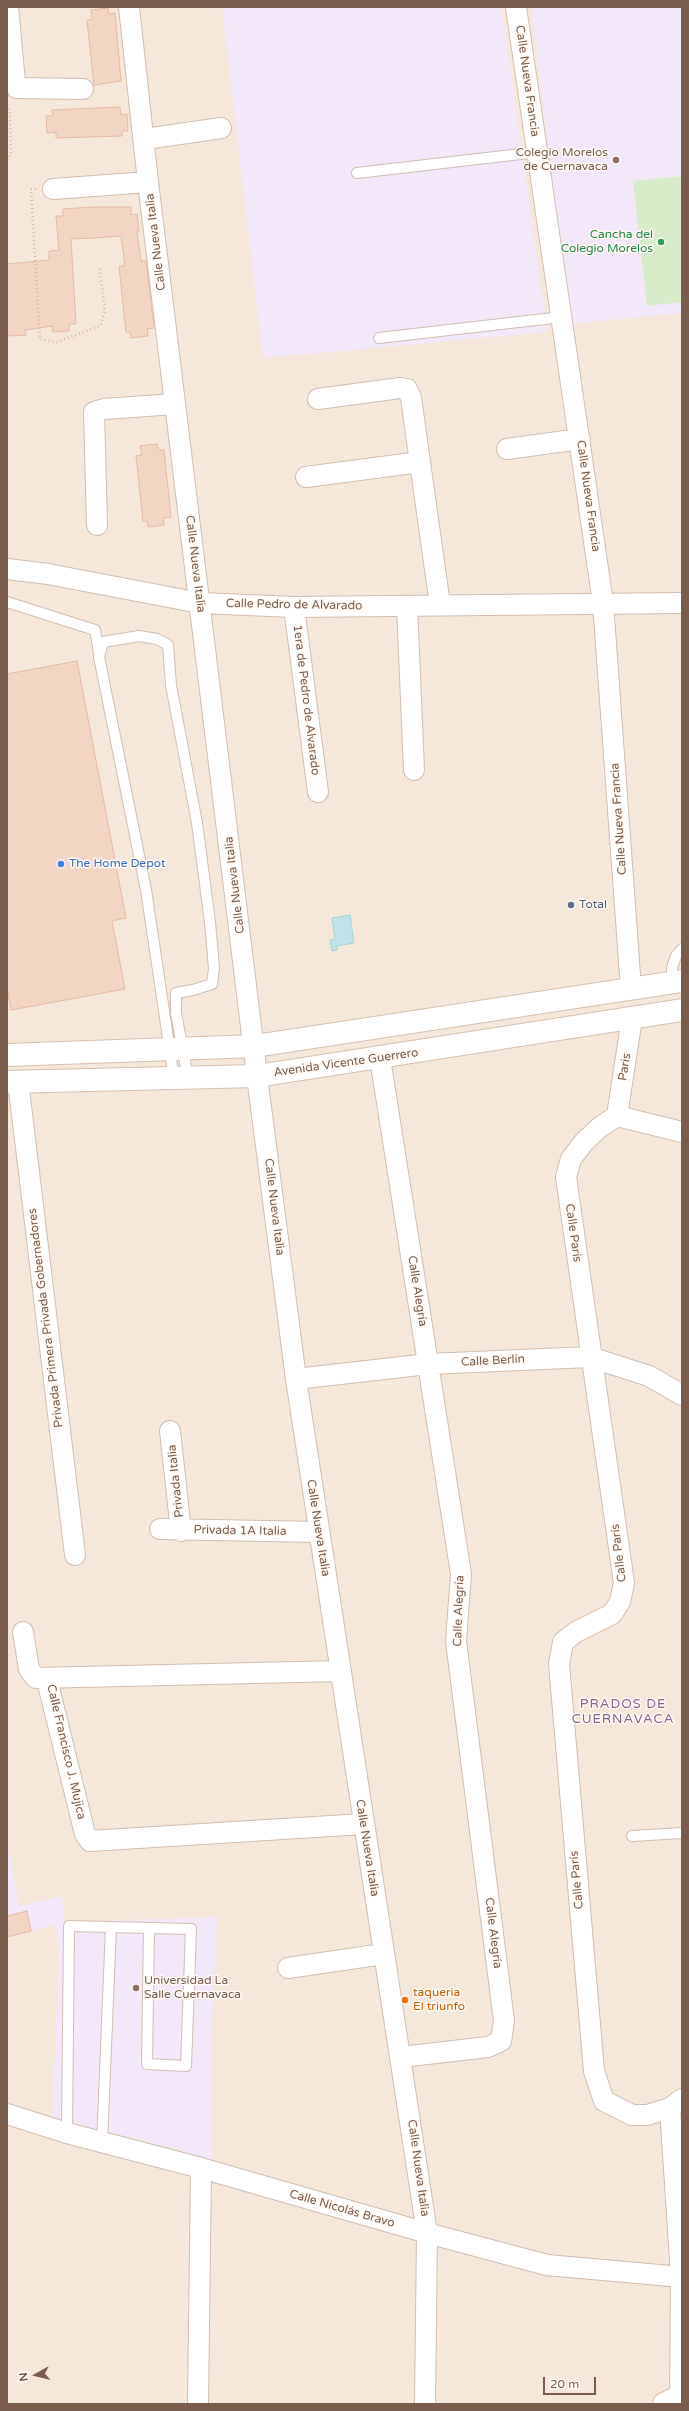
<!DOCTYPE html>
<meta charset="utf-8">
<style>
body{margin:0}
#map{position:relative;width:689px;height:2411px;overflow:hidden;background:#fdf6ec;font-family:"Varela Round",sans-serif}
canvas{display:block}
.frame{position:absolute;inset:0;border:8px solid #7a5c4d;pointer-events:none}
.north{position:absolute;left:16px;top:2355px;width:40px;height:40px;-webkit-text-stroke:3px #fffaf3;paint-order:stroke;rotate:262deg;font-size:11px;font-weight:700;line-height:16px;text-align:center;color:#7a5c4d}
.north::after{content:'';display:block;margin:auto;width:14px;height:18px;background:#7a5c4d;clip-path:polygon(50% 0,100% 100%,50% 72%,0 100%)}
.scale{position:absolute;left:543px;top:2377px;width:53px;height:18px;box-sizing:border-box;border:2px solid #7a5c4d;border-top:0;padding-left:5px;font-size:12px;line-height:14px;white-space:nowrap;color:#7a5c4d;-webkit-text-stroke:3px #fffaf3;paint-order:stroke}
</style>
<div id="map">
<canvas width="689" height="2411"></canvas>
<div class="frame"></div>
<div class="north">N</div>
<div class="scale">20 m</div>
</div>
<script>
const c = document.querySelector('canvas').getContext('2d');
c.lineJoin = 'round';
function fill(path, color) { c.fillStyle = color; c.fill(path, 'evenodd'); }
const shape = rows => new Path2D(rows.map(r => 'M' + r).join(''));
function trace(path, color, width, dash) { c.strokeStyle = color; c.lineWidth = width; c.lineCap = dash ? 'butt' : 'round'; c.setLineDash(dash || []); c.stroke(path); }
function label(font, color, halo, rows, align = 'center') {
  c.font = font + ' "Varela Round",sans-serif'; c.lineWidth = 3; c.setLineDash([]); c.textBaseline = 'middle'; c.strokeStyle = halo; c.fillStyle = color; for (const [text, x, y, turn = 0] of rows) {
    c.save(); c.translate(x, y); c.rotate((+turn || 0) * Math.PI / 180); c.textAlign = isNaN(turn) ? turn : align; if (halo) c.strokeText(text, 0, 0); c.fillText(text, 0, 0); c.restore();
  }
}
const residential = shape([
 [7,7,682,7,682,2404,7,2404]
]);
const education = shape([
 [222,7,502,7,547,332,263,358],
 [531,7,682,7,682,313,570,324],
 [7,1838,19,1906,62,1896,64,1922,217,1917,211,2050,212,2160,135,2138,52,2118,59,1958,56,1924,7,1937]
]);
const green = shape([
 [682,176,682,302,647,306,633,181]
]);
const water = shape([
 [350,915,354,943,337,946,337,950,332,951,330,940,335,939,332,918,350,915]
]);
const building = shape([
 [108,8,109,14,115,13,121,81,94,85,87,20,92,19,91,10,108,8],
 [120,107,121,115,127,114,128,131,122,131,122,136,56,138,56,132,47,133,46,116,53,116,52,110,120,107],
 [92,207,131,207,131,215,137,214,139,231,137,231,141,261,146,261,154,328,147,329,148,336,131,338,130,332,126,332,119,266,125,266,121,236,93,238,71,239,76,324,69,324,69,331,53,332,52,326,25,330,26,335,7,336,7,264,49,260,49,251,59,250,56,216,63,216,63,209,92,207],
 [157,444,158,450,164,450,171,517,163,518,164,525,148,527,147,521,143,521,136,456,142,455,140,446,157,444],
 [77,661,126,918,112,921,125,989,11,1010,7,988,7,674,77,661],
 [27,1911,31,1931,7,1937,7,1916,27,1911]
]);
const path = shape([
 [7,160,11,154,10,114,7,104],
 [36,189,31,189,40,339,57,342,100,326,105,311,99,266]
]);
const lane = shape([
 [357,173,538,152],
 [379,338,562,317],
 [7,602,95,630,99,653],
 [672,982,672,968,676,956,682,949],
 [174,1078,146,890,99,657,103,642,139,636,157,639,168,645,171,685,197,823,210,922,214,968,212,984,193,990,176,993,176,1013,188,1078],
 [632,1836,682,1833],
 [67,2133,69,1926,111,1927,191,1929,186,2066,147,2064,149,1928],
 [102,2143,111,1927]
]);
const street = shape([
 [8,7,15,82,17,88,83,89],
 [129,7,148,182,257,1076,296,1379,427,2233,425,2404],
 [516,7,603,603,631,989],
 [145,139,221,128],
 [53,189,148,182],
 [318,399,400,388,407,389,411,398,440,605],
 [507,449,580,439],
 [306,477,420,462],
 [97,525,94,412,104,409,175,404],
 [7,569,48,574,200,603,294,607,682,603],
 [407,606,414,770],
 [294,607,318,792],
 [380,1058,461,1574,456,1641,504,2021,501,2041,488,2047,401,2057],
 [18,1081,75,1555],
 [617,1116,600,1127,584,1142,571,1159,566,1177,624,1583,620,1602,612,1614,576,1632,563,1642,559,1664,594,2071,604,2101,632,2115,647,2115,670,2108,682,2099],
 [617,1116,632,1018],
 [617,1116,682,1132],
 [296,1379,428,1364,590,1357,649,1376,682,1395],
 [170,1431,181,1531],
 [160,1529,319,1532],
 [23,1632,29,1669,36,1678,341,1671],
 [47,1680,85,1834,90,1841,363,1824],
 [288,1968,383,1954],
 [670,2108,681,2276,680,2404],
 [7,2114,67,2133,201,2168,427,2233,547,2265,682,2277],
 [198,2404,201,2168]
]);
const secondary = shape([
 [7,1055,255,1046,682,981],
 [7,1082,257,1076,682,1010],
 [664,2404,682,2395]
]);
const markers = [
 [616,160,4,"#8d6e63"],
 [661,242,4,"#2e9e5b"],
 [61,864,4,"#3f7fe0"],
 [571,905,4,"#5c6f8a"],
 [136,1988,4,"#8d6e63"],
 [405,2000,4,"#e8710a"]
];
const streetNames = [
 ["Calle Nueva Francia",527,81,82],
 ["Calle Nueva Italia",156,242,-97],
 ["Calle Nueva Francia",588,496,82],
 ["Calle Nueva Italia",195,564,83],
 ["Calle Pedro de Alvarado",294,605,1],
 ["1era de Pedro de Alvarado",306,700,83],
 ["Calle Nueva Francia",619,819,-94],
 ["Calle Nueva Italia",235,885,-97],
 ["Avenida Vicente Guerrero",346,1063,-8],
 ["Paris",625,1067,-81],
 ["Calle Nueva Italia",274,1207,83],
 ["Calle París",573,1233,82],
 ["Calle Alegría",417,1291,81],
 ["Privada Primera Privada Gobernadores",46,1318,-97],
 ["Calle Berlín",493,1361,-3],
 ["Privada Italia",176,1481,-96],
 ["Calle Nueva Italia",318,1528,81],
 ["Privada 1A Italia",240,1531,1],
 ["Calle París",619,1553,-97],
 ["Calle Alegría",459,1611,-88],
 ["Calle Francisco J. Mujica",66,1752,77],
 ["Calle Nueva Italia",367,1848,81],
 ["Calle París",577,1880,-95],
 ["Calle Alegría",493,1933,83],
 ["Calle Nueva Italia",418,2168,82],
 ["Calle Nicolás Bravo",342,2209,16]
];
const educationNames = [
 ["Colegio Morelos",608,153],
 ["de Cuernavaca",608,167],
 ["Universidad La",144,1981,"left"],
 ["Salle Cuernavaca",144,1995,"left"]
];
const leisureNames = [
 ["Cancha del",653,235],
 ["Colegio Morelos",653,249]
];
const shopNames = [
 ["The Home Depot",69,864]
];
const serviceNames = [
 ["Total",579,905]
];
const foodNames = [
 ["taqueria",413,1993],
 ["El triunfo",413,2007]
];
const neighbourhoodNames = [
 ["PRADOS DE",623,1705],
 ["CUERNAVACA",623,1720]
];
fill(residential, '#f5e8da');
fill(education, '#f3e8fa');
fill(green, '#d8ecc9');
fill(water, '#bfe3e8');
trace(water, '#a5d3da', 1);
fill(building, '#f3d5c3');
trace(building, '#e6bba3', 1);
trace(lane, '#d1beb0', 12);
trace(street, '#d1beb0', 22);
trace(secondary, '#d6c0b0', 24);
trace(path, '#d9b8a5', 2.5, [1, 3]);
trace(lane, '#fff', 10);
trace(street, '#fff', 20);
trace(secondary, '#fff', 22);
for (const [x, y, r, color] of markers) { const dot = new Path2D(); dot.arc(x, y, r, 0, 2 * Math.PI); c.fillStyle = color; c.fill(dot); trace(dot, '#fffaf3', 1.5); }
label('12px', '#7a5c4d', '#fffaf3', streetNames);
label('12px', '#785e54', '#fffaf3', educationNames, 'right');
label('12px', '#27864d', '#fffaf3', leisureNames, 'right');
label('12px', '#366cbe', '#fffaf3', shopNames, 'left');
label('12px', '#4e5e75', '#fffaf3', serviceNames, 'left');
label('12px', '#c56008', '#fffaf3', foodNames, 'left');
c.letterSpacing = '1px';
label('13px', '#846695', '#fffaf3', neighbourhoodNames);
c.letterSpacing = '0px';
</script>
